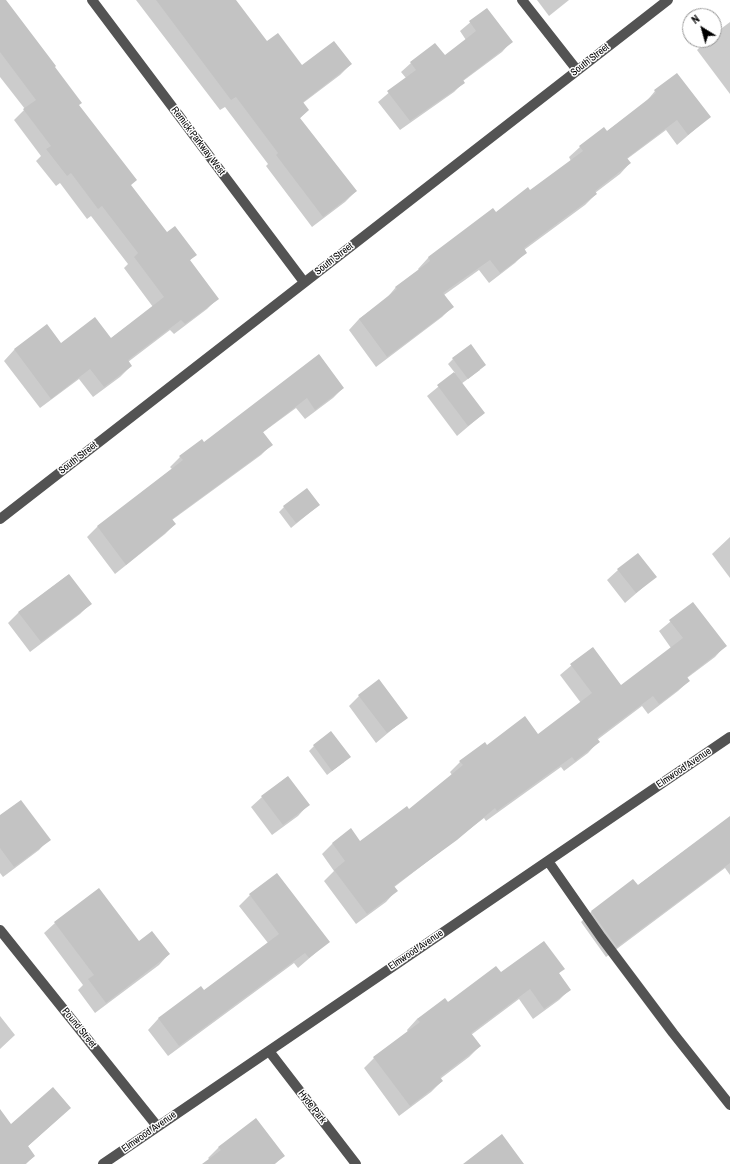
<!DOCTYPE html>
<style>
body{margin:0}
#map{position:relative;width:730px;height:1164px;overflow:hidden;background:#fff;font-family:"Archivo Narrow",sans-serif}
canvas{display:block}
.north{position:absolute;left:682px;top:8px;width:40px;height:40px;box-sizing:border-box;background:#fff;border:1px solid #999;border-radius:50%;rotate:323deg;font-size:11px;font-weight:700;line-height:16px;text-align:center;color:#000}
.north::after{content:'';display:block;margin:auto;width:14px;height:18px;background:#000;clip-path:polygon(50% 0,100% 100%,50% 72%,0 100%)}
</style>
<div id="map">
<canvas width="730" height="1164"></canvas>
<div class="north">N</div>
</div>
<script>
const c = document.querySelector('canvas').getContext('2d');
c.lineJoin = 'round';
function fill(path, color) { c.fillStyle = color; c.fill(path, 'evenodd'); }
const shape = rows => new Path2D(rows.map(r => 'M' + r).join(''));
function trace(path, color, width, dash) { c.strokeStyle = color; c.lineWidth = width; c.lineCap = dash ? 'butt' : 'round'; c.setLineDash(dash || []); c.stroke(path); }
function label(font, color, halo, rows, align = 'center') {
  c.font = font + ' "Archivo Narrow",sans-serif'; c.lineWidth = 3; c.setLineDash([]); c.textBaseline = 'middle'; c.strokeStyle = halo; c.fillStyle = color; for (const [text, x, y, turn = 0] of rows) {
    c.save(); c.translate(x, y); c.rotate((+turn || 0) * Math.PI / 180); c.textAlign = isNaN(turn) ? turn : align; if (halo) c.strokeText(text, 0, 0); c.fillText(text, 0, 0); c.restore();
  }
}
const shadow = shape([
 [136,0,234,0,267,43,302,66,351,64,340,75,303,103,308,110,299,119,356,191,345,202,312,227,266,166,268,164,225,107,220,110],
 [537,0,569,0,549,16],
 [0,3,78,105,130,185,167,233,195,255,189,261,217,299,207,309,174,334,170,330,128,362,131,366,120,377,93,397,79,379,40,408,4,361,14,350,47,326,61,344,110,339,153,307,124,268,128,264,91,216,87,219,60,183,56,186,36,161,41,156,14,120,25,109,0,77],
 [486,9,511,42,502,52,463,81,464,82,454,92,400,130,378,102,406,78,401,72,411,63,444,57,466,40,460,31],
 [730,22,730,94,697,50,707,40,714,40,714,34],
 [655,91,709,117,677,145,666,130,627,159,630,163,620,174,595,193,596,194,585,205,524,250,526,252,515,263,489,283,479,270,444,295,452,307,442,317,376,367,349,330,359,319,386,299,396,287,419,270,418,269,428,258,493,209,496,213,530,192,571,161,569,157,580,147,604,129,606,132,645,103],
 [319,355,343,388,333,398,305,419,296,408,262,433,271,445,261,455,172,520,175,524,165,534,115,574,87,537,97,527,172,469,170,467,180,457,204,444],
 [453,359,480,370,461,384,484,413,457,436,427,396,455,373,448,364],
 [319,505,291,528,279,512,284,507],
 [730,537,730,578,712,554],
 [618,570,655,577,625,603,607,580],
 [68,575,90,604,80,614,30,652,8,623,18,613],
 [693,603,725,646,715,657,687,678,689,681,678,691,648,714,642,706,597,740,598,742,588,753,564,771,561,767,486,821,484,818,393,888,396,891,386,902,356,924,324,881,334,871,322,854,332,844,350,830,360,843,409,810,452,775,450,772,460,762,486,746,538,735,581,703,560,675,592,648,621,686,671,648,659,631],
 [359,696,407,717,376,743,349,706],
 [314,746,344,762,327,775,309,751],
 [287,777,308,805,298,816,272,835,251,807,262,797],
 [0,816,49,839,39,850,3,877,0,873],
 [730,817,730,875,725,868,606,957,581,922,591,912,633,880,637,886],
 [250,895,328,942,298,968,294,963,168,1056,148,1030,158,1019,201,987,204,992,268,943,239,906],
 [55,923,139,942,169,954,159,965,95,1013,78,990,83,985,44,933],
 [563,969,558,974,569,990,559,1000,533,1019,519,999,471,1035,480,1046,469,1057,440,1079,442,1081,431,1092,399,1116,364,1068,374,1058,408,1032,407,1030,417,1019,501,973],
 [0,1016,15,1035,0,1049],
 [70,1108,27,1147,34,1156,26,1164,0,1164,0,1129],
 [219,1147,284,1156,275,1164,204,1164,210,1160,208,1158]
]);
const building = shape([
 [0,0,6,0,56,66,55,67,82,103,79,105,137,180,131,185,167,232,175,226,197,255,190,260,219,299,185,324,181,320,128,360,132,366,104,387,90,369,51,399,14,349,47,324,61,343,95,317,111,338,164,297,134,257,138,253,102,206,98,209,71,173,67,176,46,149,51,146,23,109,36,100,0,52],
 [156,0,236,0,267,41,278,33,302,65,334,41,352,64,303,102,309,110,300,118,357,191,323,217,276,155,278,153,236,97,231,100],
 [487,8,513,42,463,80,465,83,410,121,387,91,416,70,410,62,435,43,445,55,476,31,469,21],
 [677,73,711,117,688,135,677,120,627,158,631,163,595,191,597,194,524,248,527,253,500,273,490,260,443,293,454,307,387,357,359,319,397,289,395,287,430,261,428,257,493,208,496,212,528,187,530,190,583,151,579,146,604,127,607,131,656,93,654,90],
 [471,344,486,365,468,379,452,358],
 [319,354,344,388,315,410,307,398,263,432,273,445,172,519,176,524,126,565,97,526,183,460,179,456,202,439,204,442],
 [454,372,485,413,468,426,437,385],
 [307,488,320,505,296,523,283,506],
 [638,553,657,577,636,593,617,569],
 [69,574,92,604,41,642,18,612],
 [693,602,727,646,687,677,690,681,659,704,653,696,597,738,600,742,575,761,572,757,497,811,495,808,457,840,394,886,398,891,367,914,334,870,345,861,332,843,351,828,360,841,407,806,409,809,463,765,459,761,485,742,487,745,525,716,538,734,592,693,570,664,593,647,621,685,683,638,669,620],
 [379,679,408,718,387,733,358,695],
 [331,731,351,757,332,771,313,745],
 [288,776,310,805,283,825,261,796],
 [21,800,51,840,14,867,0,848,0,815],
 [730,816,730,863,617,947,591,911,633,879,638,885],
 [277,873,330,942,309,958,305,953,179,1046,158,1018,201,986,204,990,279,934,249,894],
 [99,888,139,941,152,931,170,954,106,1003,88,979,94,975,54,922],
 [544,941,565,969,559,973,571,990,544,1009,530,989,471,1033,481,1046,440,1077,443,1081,410,1106,373,1057,420,1022,417,1019,445,998,448,1002,496,966,501,972],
 [53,1087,71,1108,28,1146,35,1156,25,1164,0,1164,0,1109,11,1124],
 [256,1118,285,1156,274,1164,202,1164,221,1150,218,1147],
 [502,1134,524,1164,463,1164]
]);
const minor = shape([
 [92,0,304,282],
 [522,0,577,70],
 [0,519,668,0],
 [548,861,601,937,673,1033,730,1105],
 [0,930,157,1126],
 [269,1051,356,1164],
 [103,1164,730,737]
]);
const streetNames = [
 ["South Street",590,60,-38],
 ["Remick Parkway West",198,141,53],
 ["South Street",334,259,-38],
 ["South Street",78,458,-38],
 ["Elmwood Avenue",684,768,-34],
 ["Elmwood Avenue",416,950,-34],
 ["Pound Street",79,1028,51],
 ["Hyde Park",312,1107,52],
 ["Elmwood Avenue",149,1132,-35]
];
fill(shadow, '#0003');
fill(building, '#c3c3c3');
trace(minor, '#535353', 10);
label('10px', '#000', '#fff', streetNames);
</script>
